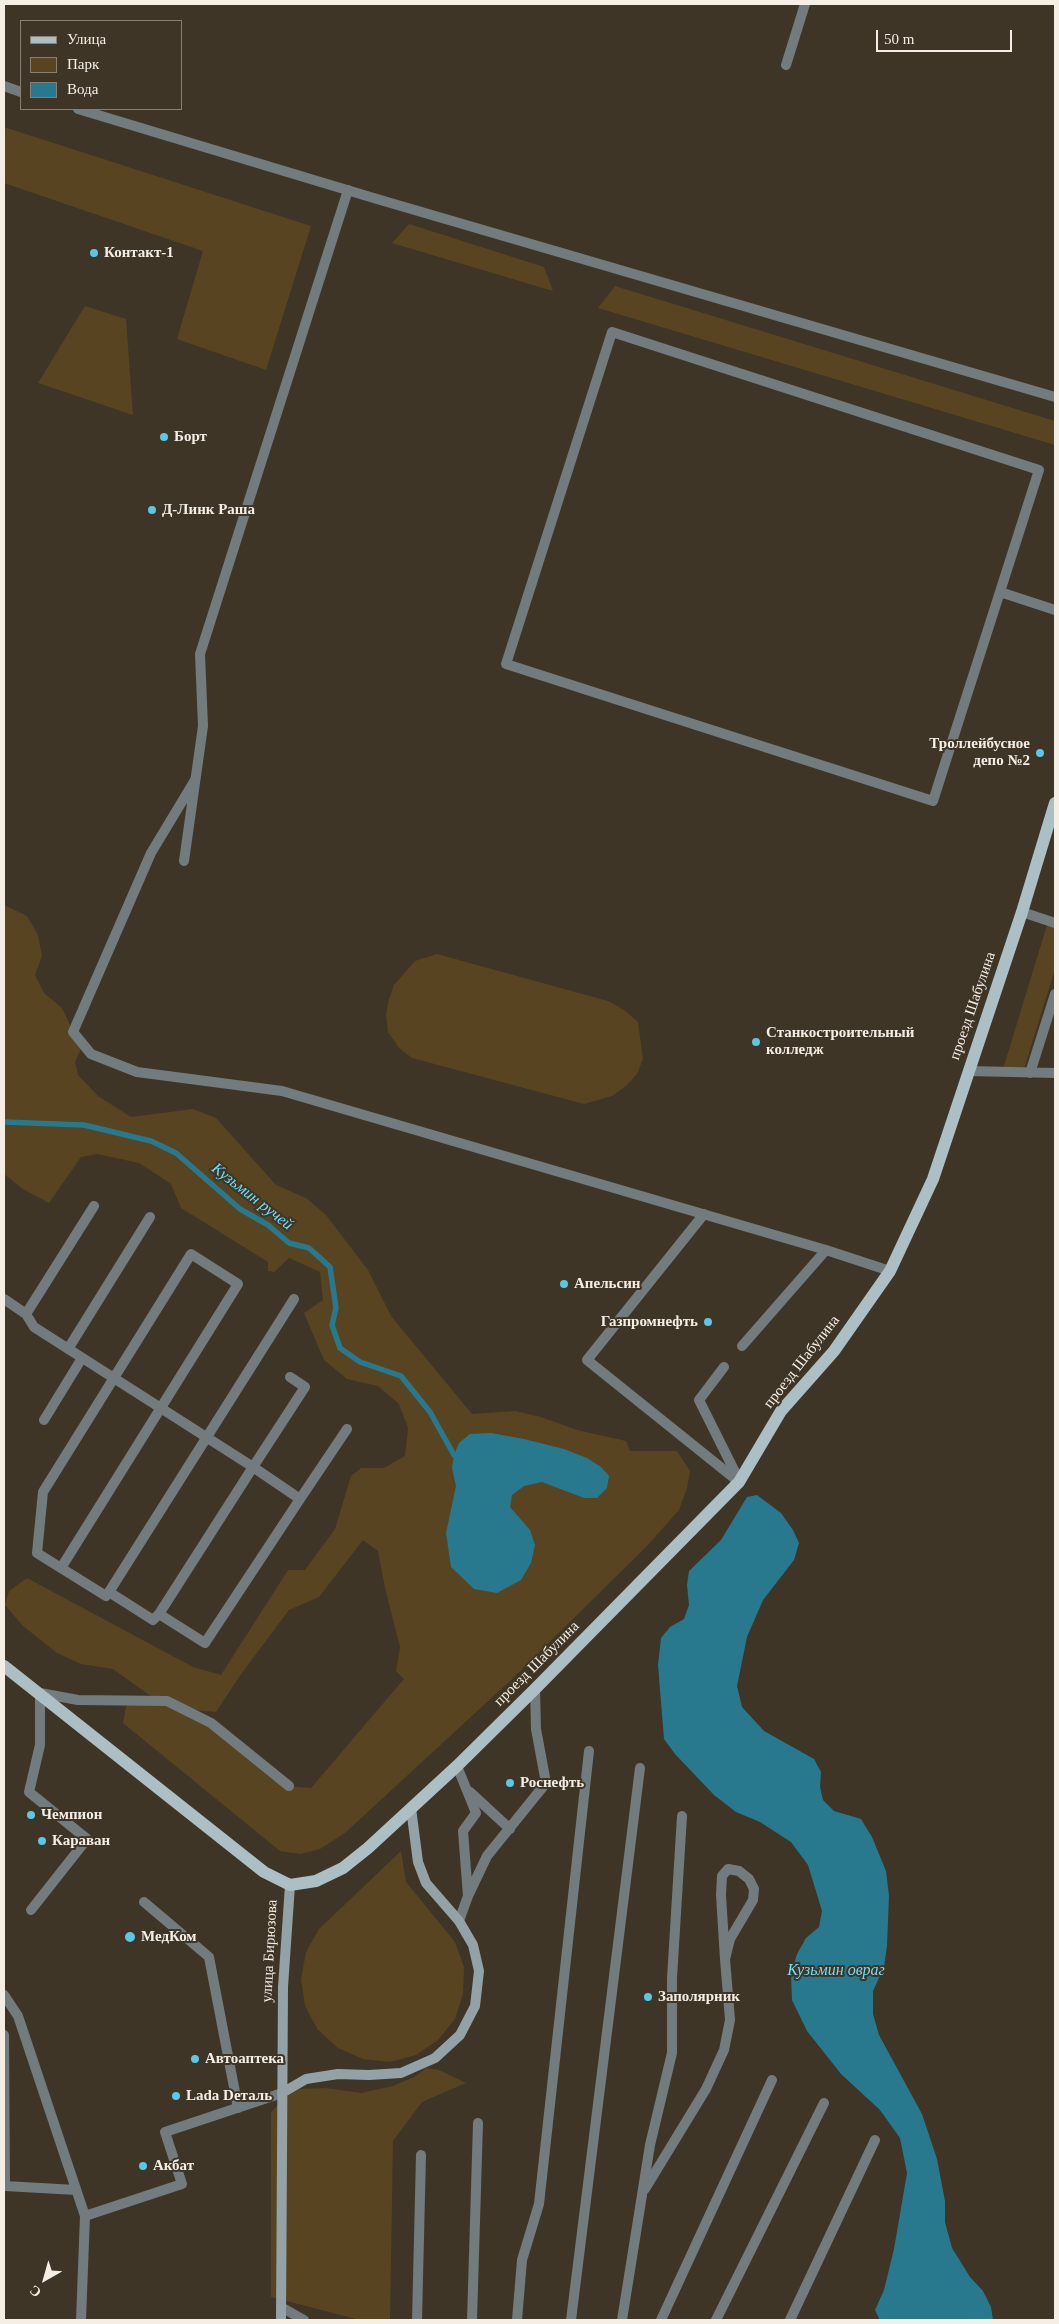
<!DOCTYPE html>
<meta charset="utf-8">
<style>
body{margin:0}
#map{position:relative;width:1059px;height:2324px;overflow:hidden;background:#3e3527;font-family:"Times New Roman",serif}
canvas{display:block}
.frame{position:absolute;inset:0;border:5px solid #f4eee5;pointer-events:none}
.legend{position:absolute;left:20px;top:20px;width:162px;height:90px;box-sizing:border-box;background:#3e3527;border:1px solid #877f73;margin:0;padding:6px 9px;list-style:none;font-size:15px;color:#f4eee5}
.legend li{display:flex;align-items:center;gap:10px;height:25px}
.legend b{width:25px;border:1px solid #877f73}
.north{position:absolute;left:20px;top:2254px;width:50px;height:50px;-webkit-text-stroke:4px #3e3527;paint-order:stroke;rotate:218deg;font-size:14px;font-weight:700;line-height:20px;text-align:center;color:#f4eee5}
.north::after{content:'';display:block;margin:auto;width:18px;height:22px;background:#f4eee5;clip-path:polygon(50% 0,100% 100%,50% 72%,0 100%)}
.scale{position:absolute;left:876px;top:30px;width:136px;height:22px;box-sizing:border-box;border:2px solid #f4eee5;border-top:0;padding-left:6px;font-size:15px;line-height:18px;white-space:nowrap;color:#f4eee5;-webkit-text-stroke:4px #3e3527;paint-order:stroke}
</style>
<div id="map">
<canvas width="1059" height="2324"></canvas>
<div class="frame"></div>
<ul class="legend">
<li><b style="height:6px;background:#acbfc5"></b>Улица</li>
<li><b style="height:14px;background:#584420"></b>Парк</li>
<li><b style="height:14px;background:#28798d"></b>Вода</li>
</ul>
<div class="north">С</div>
<div class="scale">50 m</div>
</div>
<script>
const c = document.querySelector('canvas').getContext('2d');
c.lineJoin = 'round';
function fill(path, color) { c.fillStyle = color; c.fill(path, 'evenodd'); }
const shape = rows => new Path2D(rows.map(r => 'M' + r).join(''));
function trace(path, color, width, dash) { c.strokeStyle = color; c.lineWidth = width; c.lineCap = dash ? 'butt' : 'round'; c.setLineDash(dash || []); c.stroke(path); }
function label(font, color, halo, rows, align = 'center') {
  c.font = font + ' "Times New Roman",serif'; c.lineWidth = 4; c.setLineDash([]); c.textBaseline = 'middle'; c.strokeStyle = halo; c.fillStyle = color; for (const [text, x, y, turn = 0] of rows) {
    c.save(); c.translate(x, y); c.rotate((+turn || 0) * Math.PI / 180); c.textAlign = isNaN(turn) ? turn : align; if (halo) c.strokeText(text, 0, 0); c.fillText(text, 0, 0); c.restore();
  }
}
const green = shape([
 [4,127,311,226,266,370,177,339,203,251,4,183],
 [409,224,544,267,553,291,392,243],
 [615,286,1055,421,1055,445,598,308],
 [85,306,126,319,133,415,38,383],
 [4,905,27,916,38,935,42,956,35,975,44,993,62,1008,81,1049,75,1062,78,1075,98,1096,131,1117,193,1109,216,1118,276,1185,306,1198,326,1215,368,1270,391,1316,472,1414,515,1411,541,1417,577,1430,626,1441,630,1451,677,1451,690,1471,687,1488,679,1510,647,1546,512,1679,345,1833,320,1849,300,1854,280,1851,123,1723,127,1701,156,1700,113,1669,81,1664,57,1653,23,1626,5,1605,9,1591,27,1578,193,1667,221,1675,288,1570,305,1570,335,1529,351,1476,361,1468,384,1468,405,1456,408,1428,399,1404,378,1386,347,1379,324,1360,304,1313,323,1300,320,1272,289,1258,274,1272,268,1271,268,1262,181,1208,171,1184,139,1163,97,1154,81,1157,49,1203,23,1189,4,1174],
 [363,1540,378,1551,385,1588,400,1647,396,1671,404,1679,311,1788,289,1786,194,1710,216,1712,239,1677,289,1610,319,1597],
 [1047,925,1055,927,1055,969,1024,1069,1003,1069],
 [437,954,608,1001,624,1010,638,1022,643,1059,637,1074,626,1086,612,1096,584,1104,412,1058,399,1048,388,1032,386,1014,389,999,394,985,415,961],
 [401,1851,406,1882,455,1942,464,1967,463,1994,455,2019,438,2040,416,2055,390,2062,363,2059,338,2048,318,2030,305,2006,301,1979,306,1952,319,1929],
 [426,2068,439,2070,466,2083,422,2102,393,2141,390,2320,360,2320,271,2297,271,2113,284,2097,299,2089,325,2088,361,2093,393,2086,416,2076]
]);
const water = shape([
 [491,1433,524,1439,564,1449,587,1458,601,1467,609,1476,607,1488,597,1498,584,1498,542,1482,524,1486,512,1495,510,1507,530,1530,535,1545,531,1563,521,1580,497,1593,474,1589,451,1567,446,1533,456,1486,452,1468,454,1455,459,1443,470,1434],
 [757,1495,781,1513,793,1530,799,1543,794,1560,763,1600,747,1637,737,1686,742,1707,764,1731,814,1759,821,1772,820,1787,823,1800,834,1811,861,1819,872,1837,886,1871,889,1896,887,1946,884,1967,873,1991,873,2014,879,2035,922,2114,937,2159,945,2201,945,2222,952,2248,970,2277,983,2291,991,2307,993,2320,880,2320,875,2310,884,2290,894,2249,907,2173,900,2138,880,2110,841,2074,807,2031,792,2000,791,1974,797,1954,806,1938,819,1927,822,1911,808,1865,791,1842,760,1822,736,1812,714,1795,675,1754,664,1739,658,1665,661,1638,670,1627,684,1619,689,1605,687,1585,689,1571,721,1540,747,1497]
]);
const stream = shape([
 [4,1122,84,1125,151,1141,176,1153,240,1209,268,1225,289,1243,309,1248,330,1267,336,1308,332,1325,340,1348,360,1362,401,1376,430,1412,454,1455]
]);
const service = shape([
 [786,65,805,4],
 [612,332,1039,470,933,801,506,664,612,332],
 [1000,592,1055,610],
 [195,780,151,853,73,1032,91,1054,137,1072,282,1091,826,1250,890,1271],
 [184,861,203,726,200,654,348,190],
 [1022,912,1055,923],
 [968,1071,1055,1073],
 [1030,1073,1055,994],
 [704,1214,587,1360,739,1482],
 [4,1299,26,1314,34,1327,253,1467,300,1499,205,1643,159,1614,253,1467,305,1387,290,1377],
 [26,1314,94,1206],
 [742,1346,826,1250],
 [68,1349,150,1217],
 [724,1367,699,1400,738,1478],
 [44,1420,82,1358],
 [300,1499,347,1429],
 [61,1568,37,1553,43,1492,191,1254,238,1284,61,1568,106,1596,109,1592],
 [159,1614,153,1620,109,1592,294,1299],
 [457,1766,476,1813,463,1831,468,1896,459,1921],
 [470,1792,510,1829],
 [468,1896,487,1856,546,1783,536,1729,535,1689],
 [144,1902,209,1957,238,2108],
 [31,1910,87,1839,29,1792,40,1745,40,1693,78,1700,167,1701,211,1723,289,1786],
 [4,1995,18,2016,85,2216,182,2184,165,2132,282,2093],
 [4,2035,5,2186,76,2190],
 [645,2189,706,2089,724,2050,730,2020,725,1959,721,1895,722,1876,728,1869,739,1871,749,1879,754,1889,753,1900,730,1939,725,1959],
 [281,2307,304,2320],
 [81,2320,85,2216],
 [417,2320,421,2155],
 [472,2320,478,2123],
 [517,2320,522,2260,539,2204,589,1751],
 [571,2320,640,1768],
 [622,2320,650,2145,672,2053,672,1978,682,1816],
 [661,2320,772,2080],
 [716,2320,824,2103],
 [790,2320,875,2140]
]);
const minor = shape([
 [4,86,21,92],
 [78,109,377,199,1055,397]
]);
const secondary = shape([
 [282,2093,306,2079,338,2074,369,2075,401,2073,435,2058,460,2035,475,2006,479,1971,473,1945,459,1921,426,1883,418,1862,411,1808],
 [281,2320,283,1987,290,1885]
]);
const primary = shape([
 [4,1666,264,1872,290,1885,316,1881,343,1868,368,1848,457,1766,535,1689,739,1482,781,1411,834,1351,890,1271,933,1179,1022,912,1055,803]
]);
const markers = [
 [94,253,5,"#59c8e5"],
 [164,437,5,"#59c8e5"],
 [152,510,5,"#59c8e5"],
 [1040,753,5,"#59c8e5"],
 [756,1042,5,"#59c8e5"],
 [564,1284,5,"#59c8e5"],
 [708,1322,5,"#59c8e5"],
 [510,1783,5,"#59c8e5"],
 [31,1815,5,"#59c8e5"],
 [42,1841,5,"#59c8e5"],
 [130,1937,6,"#59c8e5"],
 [648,1997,5,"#59c8e5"],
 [195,2059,5,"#59c8e5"],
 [176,2096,5,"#59c8e5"],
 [143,2166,5,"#59c8e5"]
];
const poiNames = [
 ["Контакт-1",104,253],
 ["Борт",174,437],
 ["Д-Линк Раша",162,510],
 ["Троллейбусное",1030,744,"right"],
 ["депо №2",1030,761,"right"],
 ["Станкостроительный",766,1033],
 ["колледж",766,1050],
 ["Апельсин",574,1284],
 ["Газпромнефть",698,1322,"right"],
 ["Роснефть",520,1783],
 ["Чемпион",41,1815],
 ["Караван",52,1841],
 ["МедКом",141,1937],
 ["Заполярник",658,1997],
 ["Автоаптека",205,2059],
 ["Lada Dеталь",186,2096],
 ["Акбат",153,2166]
];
const streetNames = [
 ["проезд Шабулина",973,1006,-71],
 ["проезд Шабулина",802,1362,-52],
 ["проезд Шабулина",537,1664,-45],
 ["улица Бирюзова",270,1951,-87]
];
const waterNames = [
 ["Кузьмин ручей",252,1197,38],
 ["Кузьмин овраг",836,1971]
];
fill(green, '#584420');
fill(water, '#28798d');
trace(stream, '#28798d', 5.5);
trace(service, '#727b7e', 10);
trace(minor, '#727b7e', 10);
trace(secondary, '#93a2a6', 10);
trace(primary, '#acbfc5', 12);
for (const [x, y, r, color] of markers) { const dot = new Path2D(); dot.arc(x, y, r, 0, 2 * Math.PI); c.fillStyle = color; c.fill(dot); trace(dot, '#3e3527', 2); }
label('bold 15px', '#f4eee5', '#3e3527', poiNames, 'left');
label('15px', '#f4eee5', '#3e3527', streetNames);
label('italic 16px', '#6cdffd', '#3e3527', waterNames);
</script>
